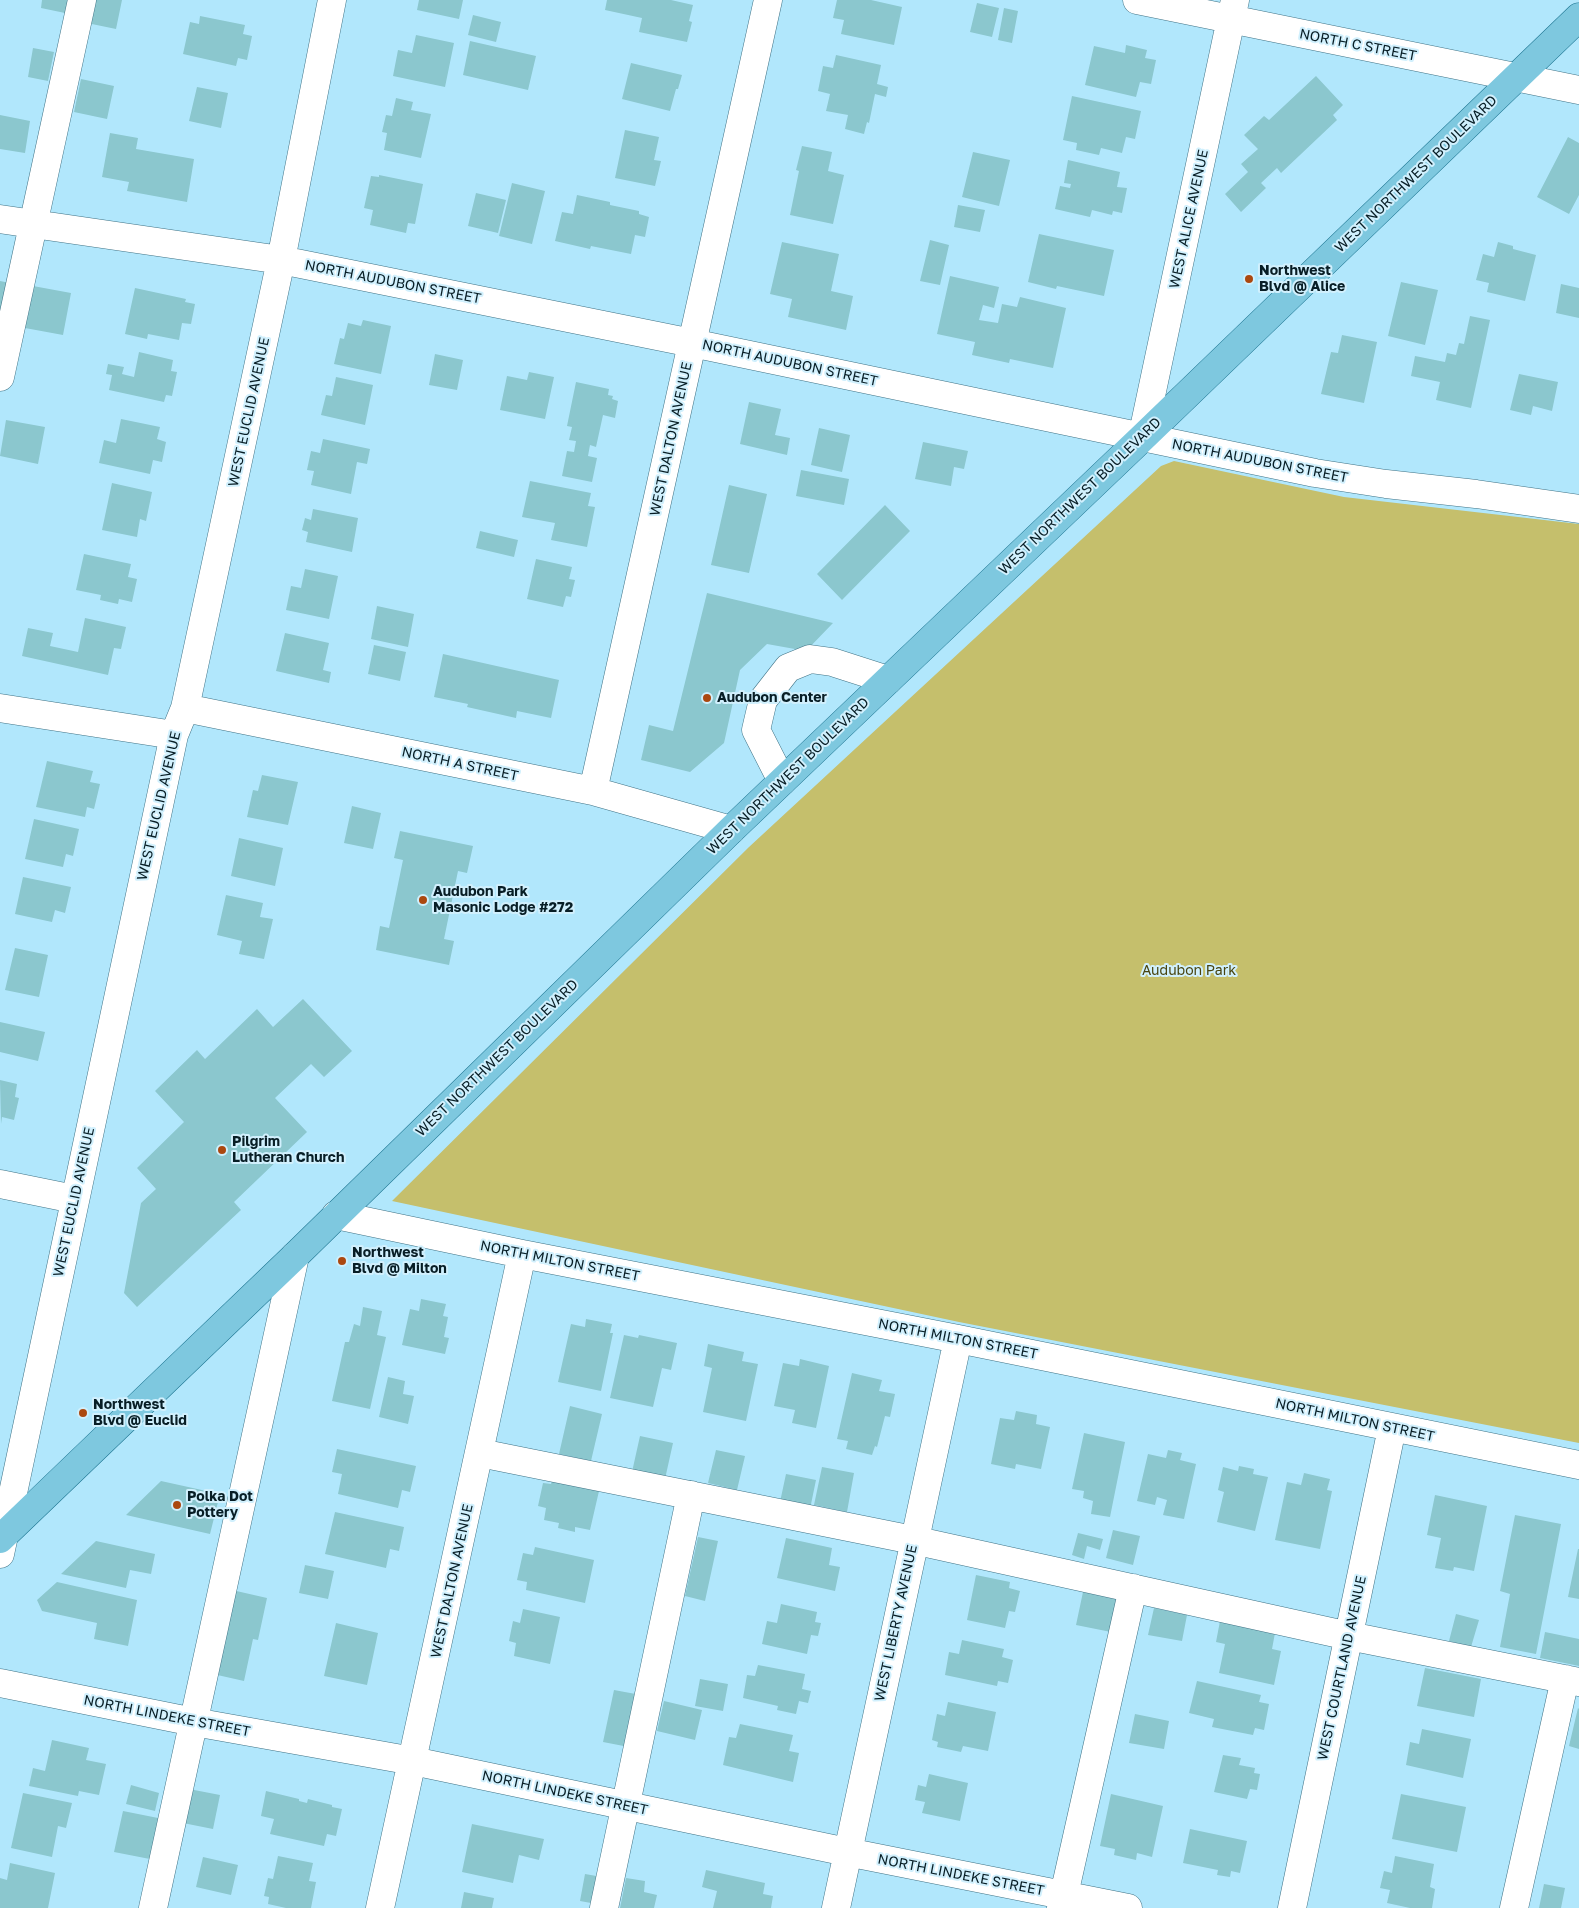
<!DOCTYPE html>
<style>
body{margin:0}
canvas{display:block;background:#b1e7fc}
</style>
<canvas width="1579" height="1908"></canvas>
<script>
const c = document.querySelector('canvas').getContext('2d');
c.lineJoin = 'round';
function fill(path, color) { c.fillStyle = color; c.fill(path, 'evenodd'); }
const shape = rows => new Path2D(rows.map(r => 'M' + r).join(''));
function trace(path, color, width, dash) { c.strokeStyle = color; c.lineWidth = width; c.lineCap = dash ? 'butt' : 'round'; c.setLineDash(dash || []); c.stroke(path); }
function label(font, color, halo, rows, align = 'center') {
  c.font = font + ' "Golos Text",sans-serif'; c.lineWidth = 4; c.setLineDash([]); c.textBaseline = 'middle'; c.strokeStyle = halo; c.fillStyle = color; for (const [text, x, y, turn = 0] of rows) {
    c.save(); c.translate(x, y); c.rotate((+turn || 0) * Math.PI / 180); c.textAlign = isNaN(turn) ? turn : align; if (halo) c.strokeText(text, 0, 0); c.fillText(text, 0, 0); c.restore();
  }
}
const green = shape([
 [1174,461,1344,497,1579,524,1579,1443,959,1322,392,1201,749,847,1161,466]
]);
const building = shape([
 [42,0,68,0,65,13,41,8],
 [92,0,122,0,116,29,87,23],
 [419,0,463,0,459,19,417,10],
 [607,0,671,0,693,5,689,21,692,22,687,42,639,32,642,18,605,10],
 [837,0,871,0,902,7,894,45,841,34,844,20,833,18],
 [977,3,999,8,992,37,970,32],
 [1004,8,1018,11,1012,43,998,40],
 [473,15,501,22,496,42,468,35],
 [200,16,245,25,243,34,252,36,247,60,238,58,236,66,183,54,190,22,199,24],
 [416,35,454,43,445,87,393,76,398,50,412,53],
 [470,41,536,56,528,90,463,75],
 [1126,45,1147,50,1145,58,1156,60,1151,84,1140,82,1136,97,1085,85,1094,46,1125,53],
 [33,48,54,52,48,81,28,77],
 [836,55,881,65,877,84,888,87,886,97,875,94,869,123,867,122,864,134,845,129,848,115,826,111,830,94,818,91,823,66,833,68],
 [631,63,682,75,678,89,676,89,670,111,622,99],
 [1316,76,1343,105,1333,115,1337,120,1281,173,1277,168,1261,183,1266,188,1241,212,1225,194,1248,172,1241,164,1258,149,1244,135,1264,116,1269,120],
 [81,79,114,86,107,119,74,112],
 [197,87,228,93,221,128,189,121],
 [1072,96,1141,111,1135,139,1126,137,1122,153,1101,148,1099,155,1076,150,1077,143,1063,140],
 [396,98,413,102,411,110,431,114,421,158,384,150,387,133,382,132,386,115,392,116],
 [0,115,30,121,25,153,0,149],
 [625,130,659,137,654,160,661,161,655,186,615,178],
 [110,133,138,138,136,149,194,159,187,202,127,191,129,182,102,177],
 [1568,137,1579,143,1579,195,1569,214,1537,197],
 [802,146,832,152,828,171,844,175,833,224,790,215,799,171,796,170],
 [973,152,1010,160,999,206,962,197],
 [1068,160,1120,172,1117,187,1127,188,1122,213,1113,211,1112,215,1092,210,1090,217,1055,209,1060,186,1070,188,1071,184,1064,183],
 [379,175,423,184,415,224,408,223,406,233,370,225,373,210,364,208,371,176,379,177],
 [512,183,545,191,532,244,499,236],
 [476,193,506,200,498,233,468,226],
 [577,195,610,202,610,205,639,211,639,214,649,217,645,237,635,235,631,254,591,246,590,249,555,241,562,212,573,214],
 [958,205,985,210,980,232,954,227],
 [1039,234,1114,250,1104,296,1057,286,1056,289,1028,282],
 [930,240,949,245,940,285,920,281],
 [782,242,839,254,831,291,853,296,846,330,788,317,792,299,770,294],
 [1498,242,1513,246,1513,249,1536,255,1525,301,1487,292,1489,283,1476,280,1483,254,1494,257],
 [950,276,999,287,994,308,983,305,979,320,998,323,1002,304,1017,307,1020,297,1066,308,1053,368,1010,359,1009,363,972,355,975,342,937,334],
 [0,281,10,283,0,314],
 [1401,282,1438,290,1425,345,1388,336],
 [1561,284,1579,288,1579,318,1556,313],
 [33,286,71,293,63,335,25,328],
 [135,288,186,299,185,302,195,304,191,324,182,323,179,340,148,334,147,339,125,334],
 [1470,316,1490,320,1471,408,1436,400,1440,382,1411,376,1415,356,1445,362,1447,353,1456,355,1459,343,1464,344],
 [363,320,391,326,381,374,334,364,340,338,344,339,348,323,361,326],
 [1342,335,1377,342,1364,403,1321,394,1331,352,1338,353],
 [139,352,173,360,171,371,177,372,172,396,166,395,164,402,109,390,112,375,106,374,108,364,124,367,122,374,134,377],
 [435,354,463,360,457,390,429,385],
 [529,372,554,377,545,419,500,410,507,376,527,380],
 [1519,374,1558,382,1552,411,1533,406,1531,415,1510,410],
 [336,377,373,385,365,425,321,415,326,395,332,396],
 [576,382,609,389,608,395,613,396,612,399,618,401,615,418,603,415,596,447,590,445,588,456,597,458,592,482,562,476,567,451,574,452,576,441,569,440,572,427,567,426],
 [749,402,781,409,775,435,790,438,787,455,740,444],
 [121,419,160,427,157,439,166,442,162,462,153,460,150,474,99,463,104,440,116,443],
 [6,420,45,427,38,464,0,456],
 [819,428,850,435,842,472,811,465],
 [323,439,370,449,367,464,357,462,351,494,311,485,314,471,307,470,311,451,320,453],
 [923,442,968,451,964,469,954,467,951,486,915,479],
 [801,470,849,479,844,505,796,496],
 [530,481,591,493,588,506,595,507,587,547,551,540,555,523,522,517],
 [112,483,152,492,146,521,140,519,137,537,102,530],
 [729,485,767,494,749,573,711,565],
 [885,505,910,531,842,600,817,574],
 [313,509,358,518,352,552,306,542,308,532,302,530,305,518,311,520],
 [480,531,518,540,514,557,476,548],
 [84,554,131,564,128,577,137,579,132,602,119,599,118,604,100,600,101,595,76,590],
 [536,559,572,567,569,579,575,580,571,597,566,596,563,607,527,599],
 [305,569,338,576,329,619,286,610,291,586,301,588],
 [707,593,833,623,806,651,767,644,740,670,724,743,690,772,641,760,649,725,673,731],
 [377,606,414,614,408,647,371,639],
 [85,618,126,627,121,649,114,648,108,675,22,656,28,628,53,633,50,646,78,652],
 [285,633,329,643,323,670,331,672,329,683,276,671],
 [374,645,406,652,400,681,368,674],
 [443,654,559,680,551,718,517,711,516,718,467,707,468,704,434,697],
 [47,761,93,771,90,782,100,784,94,809,87,807,85,817,36,807],
 [262,775,298,782,288,825,247,817,253,790,258,791],
 [352,806,381,813,373,849,344,843],
 [34,819,79,829,73,856,66,854,63,867,25,859],
 [400,831,473,846,467,873,458,871,444,939,454,941,449,965,376,950,380,926,389,928,403,860,394,858],
 [239,838,283,848,275,886,231,876],
 [23,877,71,887,65,913,55,910,52,922,15,914],
 [226,895,263,903,260,917,273,919,264,959,239,954,242,941,217,935],
 [15,948,48,955,39,997,5,990],
 [303,999,352,1051,324,1077,311,1064,275,1098,307,1132,234,1202,241,1210,137,1307,124,1293,141,1203,156,1189,137,1168,184,1122,155,1091,197,1050,205,1059,257,1009,273,1027],
 [0,1022,45,1032,38,1061,0,1052],
 [0,1080,17,1084,15,1097,19,1098,14,1120,2,1117,1,1124],
 [421,1299,446,1304,443,1316,448,1317,444,1337,449,1338,445,1354,402,1345,410,1309,419,1311],
 [363,1307,382,1311,377,1335,386,1337,370,1409,332,1401,345,1342,349,1342,354,1324,360,1326],
 [586,1319,612,1324,610,1333,613,1333,601,1391,558,1382,571,1324,585,1327],
 [624,1335,638,1338,639,1335,677,1343,671,1370,662,1368,653,1407,610,1398],
 [708,1344,744,1352,742,1361,758,1364,746,1421,703,1412,712,1368,704,1366],
 [800,1359,829,1366,816,1428,792,1423,795,1410,774,1406,783,1363,799,1366],
 [852,1373,882,1380,879,1391,895,1394,890,1417,885,1416,877,1447,875,1446,872,1455,846,1449,848,1441,837,1439],
 [388,1377,405,1381,403,1394,414,1396,408,1424,379,1417],
 [570,1406,602,1414,591,1461,559,1454],
 [1016,1411,1037,1415,1036,1424,1050,1427,1041,1469,1016,1464,1015,1469,991,1464,1000,1418,1014,1420],
 [1084,1433,1125,1442,1110,1517,1091,1514,1093,1501,1083,1498,1084,1491,1072,1489],
 [640,1436,673,1443,665,1479,632,1472],
 [337,1449,416,1466,410,1492,402,1490,398,1508,338,1494,342,1474,332,1472],
 [716,1450,745,1456,737,1490,708,1483],
 [1168,1450,1182,1453,1180,1460,1196,1464,1184,1519,1163,1515,1167,1500,1157,1497,1155,1505,1137,1501,1148,1454,1166,1458],
 [1239,1466,1254,1469,1253,1474,1268,1477,1255,1531,1217,1522,1224,1492,1218,1490,1223,1467,1238,1471],
 [822,1467,854,1473,847,1512,814,1505],
 [1304,1473,1330,1479,1327,1490,1332,1491,1320,1549,1275,1540,1287,1482,1301,1485],
 [786,1474,816,1480,810,1509,780,1502],
 [161,1481,220,1494,210,1534,126,1515],
 [552,1481,599,1491,590,1530,575,1527,575,1532,558,1528,559,1523,544,1520,546,1508,538,1506,543,1483,551,1484],
 [1435,1495,1487,1506,1474,1571,1454,1567,1453,1571,1435,1568,1441,1538,1427,1535],
 [335,1512,404,1527,399,1551,390,1549,386,1568,325,1554],
 [1515,1515,1561,1524,1536,1654,1500,1647,1510,1594,1500,1591],
 [1113,1530,1140,1536,1133,1565,1106,1558],
 [1078,1533,1103,1539,1100,1550,1087,1546,1084,1559,1072,1555],
 [698,1537,718,1541,705,1601,685,1596],
 [786,1538,832,1548,829,1565,840,1567,835,1591,777,1578],
 [96,1541,155,1554,151,1574,130,1570,126,1588,61,1574],
 [535,1547,594,1560,585,1603,526,1590,527,1582,517,1580,523,1553,533,1555],
 [1578,1549,1579,1549,1579,1599,1568,1597],
 [305,1565,334,1571,328,1599,299,1593],
 [976,1575,1010,1582,1009,1588,1020,1591,1015,1612,1009,1611,1005,1628,967,1620],
 [57,1582,137,1600,128,1646,94,1639,97,1623,42,1611,37,1600],
 [232,1590,267,1598,258,1640,253,1639,244,1681,213,1674],
 [1083,1592,1118,1599,1111,1632,1076,1625],
 [781,1604,817,1612,815,1622,821,1623,818,1636,811,1635,807,1654,762,1644,767,1621,777,1623],
 [1154,1608,1187,1615,1182,1641,1148,1635],
 [523,1609,560,1617,550,1664,514,1656,516,1643,509,1641,513,1621,520,1623],
 [1456,1614,1479,1620,1471,1647,1449,1641],
 [1220,1621,1275,1633,1272,1649,1281,1651,1274,1685,1219,1673,1225,1644,1216,1642],
 [336,1623,378,1633,367,1685,324,1676],
 [1545,1632,1579,1639,1579,1666,1540,1658],
 [962,1640,1004,1649,1002,1657,1013,1660,1008,1683,998,1681,997,1686,945,1675,949,1652,959,1654],
 [758,1665,805,1674,802,1689,811,1691,808,1703,799,1701,796,1714,777,1710,778,1706,743,1698,747,1675,755,1676],
 [1425,1668,1481,1679,1474,1717,1417,1706],
 [700,1679,728,1684,723,1711,695,1706],
 [1197,1681,1261,1695,1259,1702,1269,1704,1264,1730,1255,1728,1253,1735,1212,1727,1214,1719,1189,1713],
 [614,1690,641,1695,634,1748,603,1742],
 [664,1701,702,1710,695,1740,657,1731],
 [948,1702,996,1712,988,1751,963,1746,961,1752,937,1747,938,1742,932,1740,937,1714,945,1716],
 [1578,1708,1579,1709,1579,1749,1569,1746],
 [1135,1714,1169,1721,1164,1749,1129,1743],
 [740,1724,793,1735,789,1751,799,1753,793,1782,723,1765,729,1737,736,1738],
 [1422,1729,1471,1739,1463,1778,1406,1765,1410,1742,1419,1744],
 [52,1740,89,1748,86,1760,106,1764,99,1795,79,1791,78,1796,29,1786,33,1768,45,1771],
 [1223,1755,1241,1758,1239,1765,1255,1768,1254,1773,1260,1774,1257,1790,1250,1789,1247,1799,1214,1792],
 [929,1774,968,1783,960,1821,922,1813,925,1802,915,1800,918,1785,926,1787],
 [131,1785,159,1793,155,1811,126,1804],
 [189,1789,220,1795,213,1829,183,1823],
 [266,1791,299,1799,299,1801,307,1803,308,1799,332,1805,332,1807,342,1809,336,1836,327,1834,324,1846,270,1834,274,1819,261,1816],
 [23,1793,72,1803,66,1828,58,1826,52,1857,11,1848],
 [1111,1794,1163,1806,1152,1857,1137,1853,1136,1860,1114,1855,1115,1849,1100,1846],
 [1401,1794,1466,1807,1457,1852,1392,1839],
 [123,1811,163,1819,155,1860,114,1852],
 [472,1824,544,1839,539,1860,519,1855,513,1883,462,1872],
 [1190,1829,1247,1841,1240,1873,1231,1871,1230,1877,1217,1875,1218,1870,1183,1863],
 [278,1856,313,1863,309,1881,316,1882,311,1908,286,1908,268,1904,269,1897,264,1896,268,1878,273,1879],
 [1395,1856,1434,1864,1430,1887,1435,1889,1432,1908,1410,1908,1387,1903,1390,1890,1380,1888,1384,1871,1392,1873],
 [203,1857,238,1865,231,1895,196,1887],
 [10,1863,55,1873,48,1908,0,1908,0,1878,7,1880],
 [706,1870,765,1883,763,1894,773,1896,771,1908,713,1908,717,1891,702,1887],
 [585,1874,608,1878,602,1905,580,1901],
 [626,1878,645,1881,644,1892,657,1895,654,1908,620,1908],
 [1544,1884,1565,1888,1561,1908,1539,1908],
 [464,1892,494,1898,492,1908,461,1908]
]);
const minor = shape([
 [1137,0,1579,90],
 [0,219,281,260,692,343,1315,473,1386,484,1476,494,1579,509],
 [0,377,82,0],
 [1142,438,1235,0],
 [0,708,174,735],
 [185,708,593,791,731,830],
 [782,781,756,730,763,700,788,668,810,659,832,662,888,680],
 [593,791,768,0],
 [0,1184,74,1199],
 [336,1215,522,1254,958,1339,1579,1465],
 [480,1453,913,1540,1349,1636,1579,1682],
 [0,1554,174,735,185,708,281,260,332,0],
 [0,1683,194,1722,413,1761,847,1852,1128,1908],
 [153,1908,295,1256],
 [380,1908,522,1254],
 [604,1908,691,1495],
 [836,1908,958,1339],
 [1061,1908,1133,1588],
 [1292,1908,1392,1428],
 [1514,1908,1565,1679]
]);
const major = shape([
 [0,1539,295,1256,731,830,1142,438,1579,17]
]);
const markers = [
 [1249,279,5,"#ab480f"],
 [707,698,5,"#ab480f"],
 [423,900,5,"#ab480f"],
 [222,1150,5,"#ab480f"],
 [342,1261,5,"#ab480f"],
 [83,1413,5,"#ab480f"],
 [177,1505,5,"#ab480f"]
];
const streetNames = [
 ["NORTH C STREET",1358,45,11],
 ["WEST NORTHWEST BOULEVARD",1416,174,-44],
 ["WEST ALICE AVENUE",1189,219,-78],
 ["NORTH AUDUBON STREET",393,282,11],
 ["NORTH AUDUBON STREET",790,363,12],
 ["WEST EUCLID AVENUE",249,412,-78],
 ["WEST DALTON AVENUE",671,439,-78],
 ["NORTH AUDUBON STREET",1260,461,11],
 ["WEST NORTHWEST BOULEVARD",1080,496,-44],
 ["NORTH A STREET",460,764,12],
 ["WEST NORTHWEST BOULEVARD",788,776,-44],
 ["WEST EUCLID AVENUE",159,806,-77],
 ["WEST NORTHWEST BOULEVARD",497,1058,-44],
 ["WEST EUCLID AVENUE",74,1202,-78],
 ["NORTH MILTON STREET",560,1261,11],
 ["NORTH MILTON STREET",958,1339,11],
 ["NORTH MILTON STREET",1355,1420,12],
 ["WEST DALTON AVENUE",452,1581,-78],
 ["WEST LIBERTY AVENUE",896,1623,-78],
 ["WEST COURTLAND AVENUE",1342,1668,-78],
 ["NORTH LINDEKE STREET",167,1716,11],
 ["NORTH LINDEKE STREET",565,1793,12],
 ["NORTH LINDEKE STREET",961,1875,11]
];
const poiNames = [
 ["Northwest",1259,271],
 ["Blvd @ Alice",1259,287],
 ["Audubon Center",717,698],
 ["Audubon Park",433,892],
 ["Masonic Lodge #272",433,908],
 ["Pilgrim",232,1142],
 ["Lutheran Church",232,1158],
 ["Northwest",352,1253],
 ["Blvd @ Milton",352,1269],
 ["Northwest",93,1405],
 ["Blvd @ Euclid",93,1421],
 ["Polka Dot",187,1497],
 ["Pottery",187,1513]
];
const parkNames = [
 ["Audubon Park",1189,971]
];
fill(green, '#c5bf6c');
fill(building, '#8bc7ce');
trace(minor, '#407386', 29);
trace(major, '#1d7591', 29);
trace(minor, '#fff', 28);
trace(major, '#7ec8df', 28);
for (const [x, y, r, color] of markers) { const dot = new Path2D(); dot.arc(x, y, r, 0, 2 * Math.PI); c.fillStyle = color; c.fill(dot); trace(dot, '#d1f0fd', 2); }
label('14px', '#081e26', '#d1f0fd', streetNames);
label('bold 14px', '#081e26', '#d1f0fd', poiNames, 'left');
label('14px', '#48430e', '#d1f0fd', parkNames);
</script>
